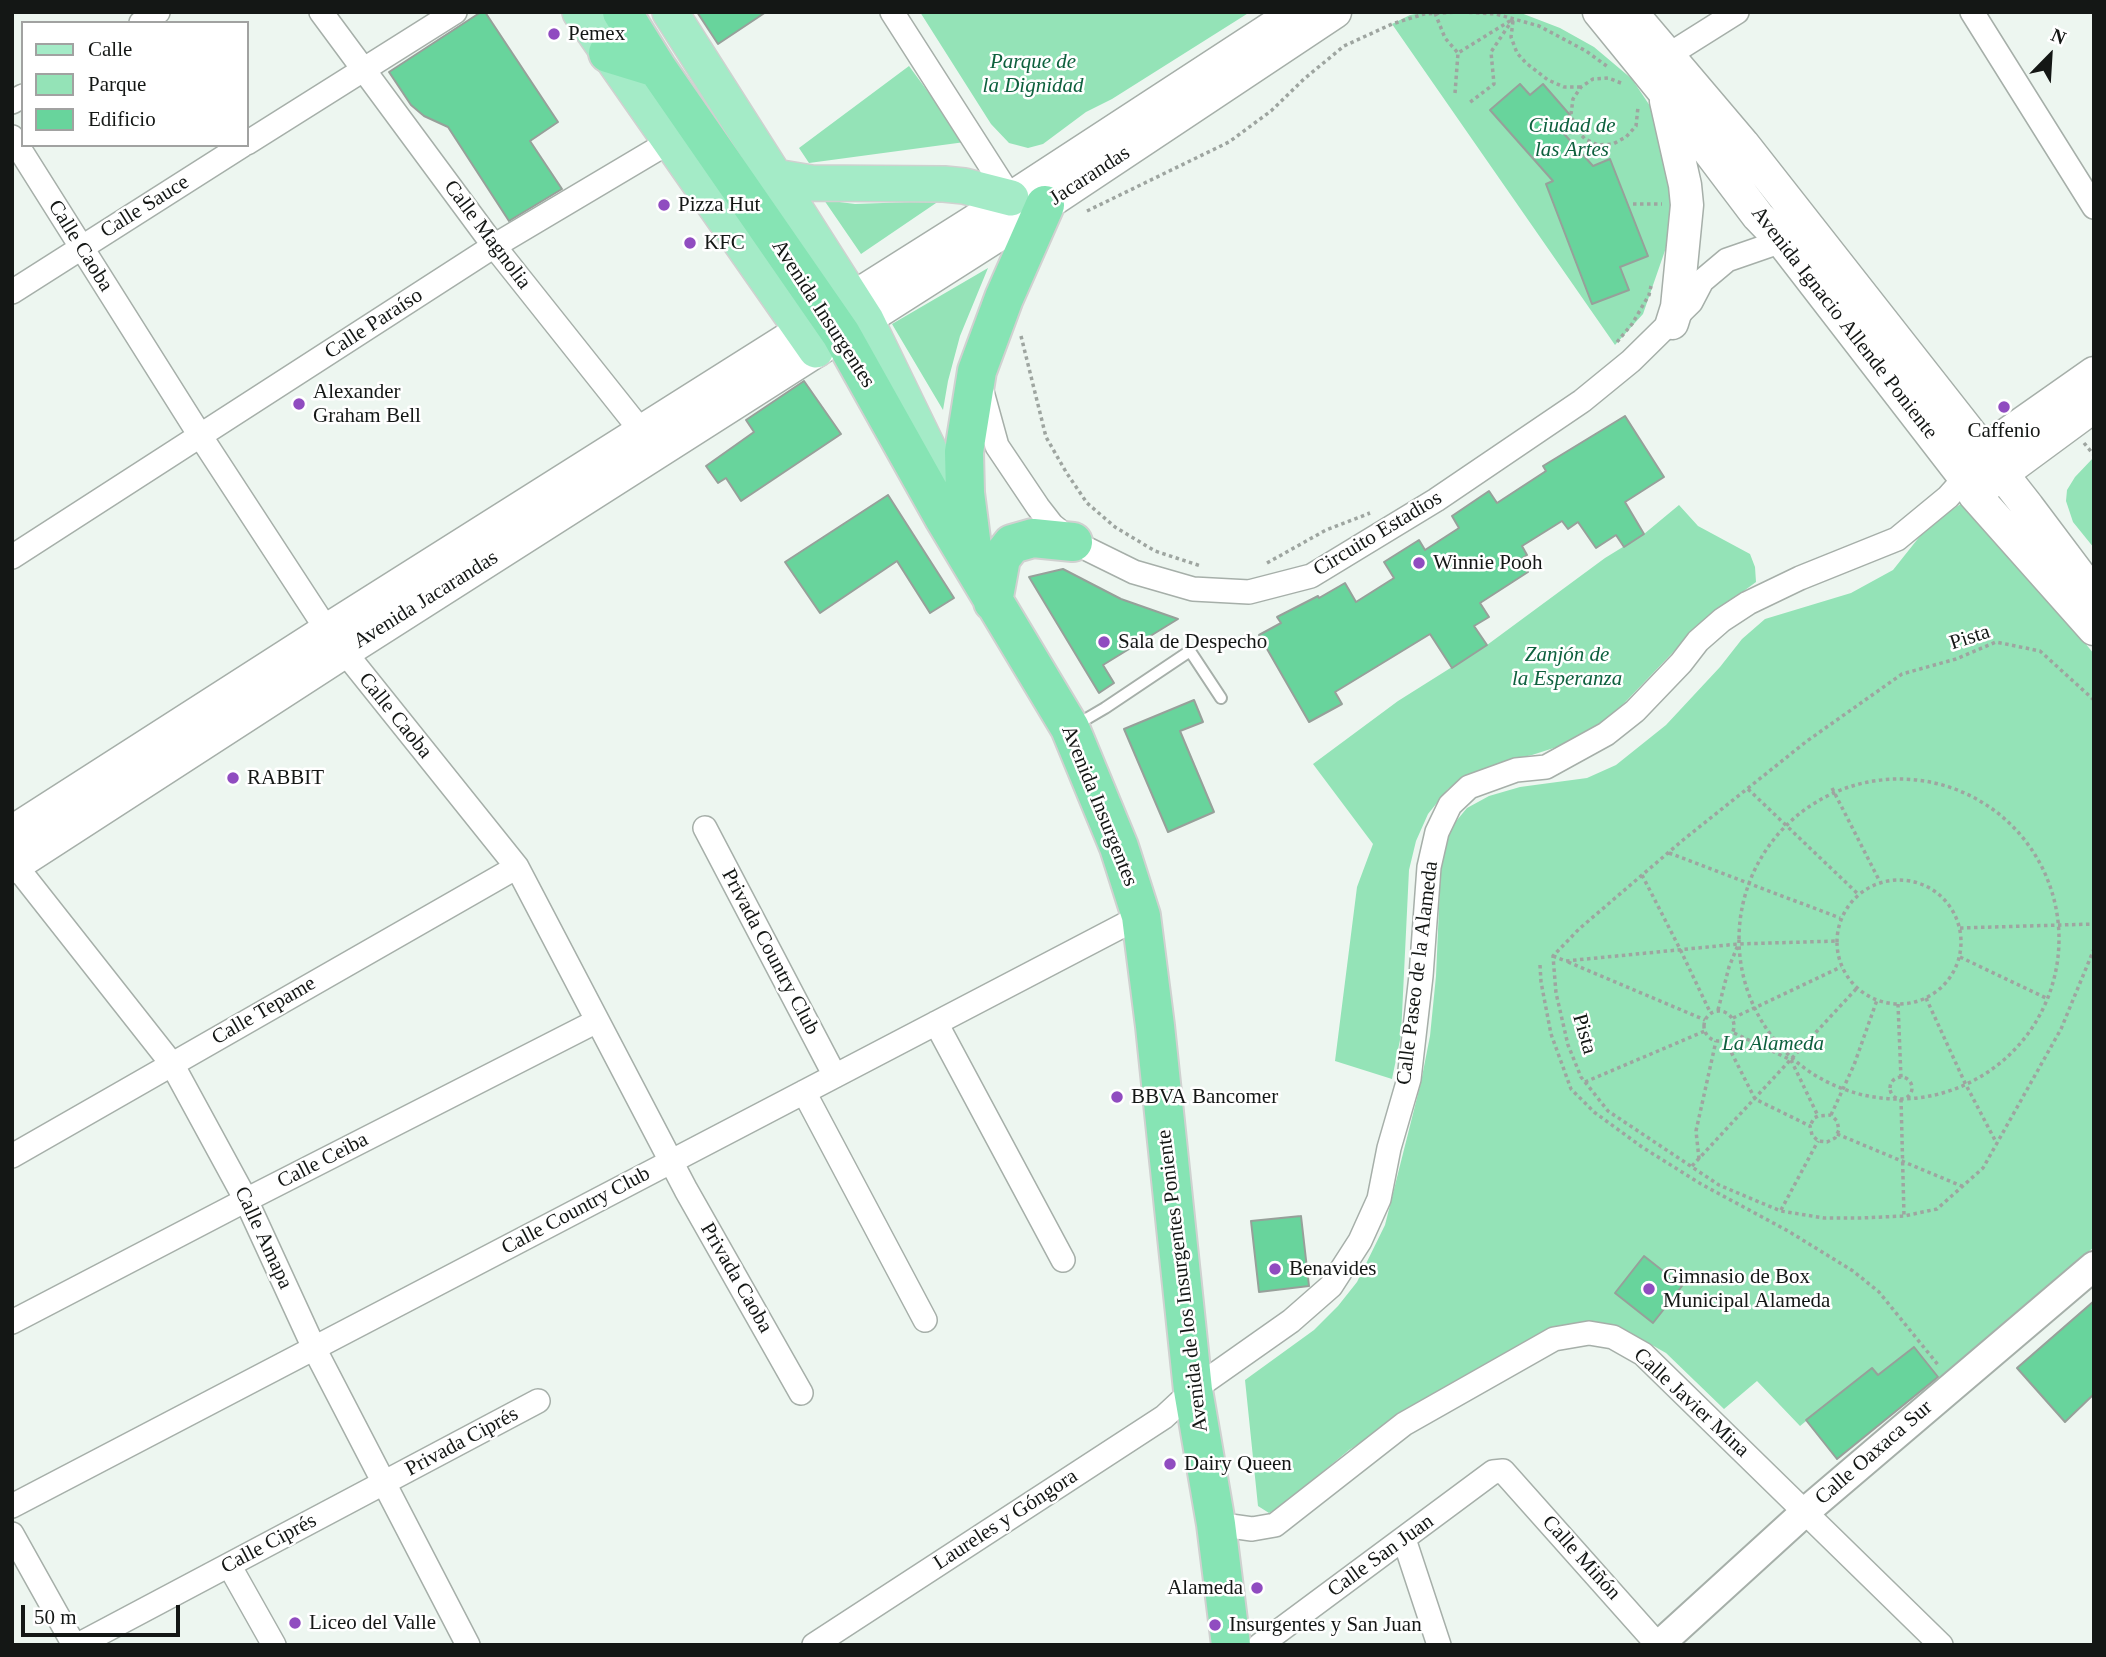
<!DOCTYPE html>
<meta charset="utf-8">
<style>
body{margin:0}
#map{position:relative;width:2106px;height:1657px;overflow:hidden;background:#edf6f0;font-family:Georgia,serif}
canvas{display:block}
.frame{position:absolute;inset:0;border:14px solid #141715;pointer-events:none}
.legend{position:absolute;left:21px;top:21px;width:228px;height:126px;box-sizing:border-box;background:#fff;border:2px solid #a1a2a1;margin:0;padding:9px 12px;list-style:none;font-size:21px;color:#141715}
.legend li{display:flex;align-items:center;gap:14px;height:35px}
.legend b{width:35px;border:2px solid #a1a2a1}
.north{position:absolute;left:2015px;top:21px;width:70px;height:70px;-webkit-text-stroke:5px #fff;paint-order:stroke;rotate:24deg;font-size:19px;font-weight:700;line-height:28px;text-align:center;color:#141715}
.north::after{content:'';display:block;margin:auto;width:24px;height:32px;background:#141715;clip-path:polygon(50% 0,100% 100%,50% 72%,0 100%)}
.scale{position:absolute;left:21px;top:1605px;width:159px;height:32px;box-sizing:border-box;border:4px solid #141715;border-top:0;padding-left:9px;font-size:21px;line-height:24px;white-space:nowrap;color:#141715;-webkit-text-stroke:5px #fff;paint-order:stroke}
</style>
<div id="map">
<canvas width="2106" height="1657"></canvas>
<div class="frame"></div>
<ul class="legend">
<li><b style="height:9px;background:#a4ebc7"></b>Calle</li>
<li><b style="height:19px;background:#94e3b7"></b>Parque</li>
<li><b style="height:19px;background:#68d49c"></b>Edificio</li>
</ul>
<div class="north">N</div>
<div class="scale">50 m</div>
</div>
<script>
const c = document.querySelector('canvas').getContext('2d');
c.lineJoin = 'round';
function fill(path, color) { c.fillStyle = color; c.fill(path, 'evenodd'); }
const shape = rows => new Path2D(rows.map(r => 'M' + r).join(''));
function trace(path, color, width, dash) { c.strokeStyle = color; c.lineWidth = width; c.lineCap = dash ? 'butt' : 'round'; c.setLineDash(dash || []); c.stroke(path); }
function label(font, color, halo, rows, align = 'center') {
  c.font = font + ' Georgia,serif'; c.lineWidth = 5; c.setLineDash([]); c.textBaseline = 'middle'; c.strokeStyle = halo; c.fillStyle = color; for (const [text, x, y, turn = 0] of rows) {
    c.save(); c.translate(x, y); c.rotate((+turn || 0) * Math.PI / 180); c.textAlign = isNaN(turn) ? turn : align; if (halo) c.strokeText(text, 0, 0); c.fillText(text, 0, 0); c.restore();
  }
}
const green = shape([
 [920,12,1250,12,1112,99,1086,112,1043,144,1028,148,1009,143,991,124],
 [1426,12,1521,13,1560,28,1594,47,1632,79,1652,109,1666,141,1672,178,1669,239,1643,314,1615,345,1392,24,1410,15],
 [909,66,965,142,809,163,799,148],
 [824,200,855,204,939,201,861,254],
 [988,268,960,336,948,381,943,410,892,324],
 [2094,457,2094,548,2073,522,2066,501,2067,490,2075,477],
 [1968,499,2094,654,2094,1247,1939,1379,1913,1347,1878,1375,1872,1368,1800,1426,1757,1381,1724,1409,1666,1353,1620,1327,1588,1321,1545,1331,1455,1383,1349,1450,1280,1507,1269,1513,1258,1506,1245,1380,1314,1330,1338,1306,1357,1282,1385,1225,1421,1082,1430,1036,1436,976,1441,863,1448,831,1467,808,1489,796,1520,787,1587,778,1616,765,1666,725,1720,667,1742,639,1765,619,1851,593,1893,570,1928,526],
 [1679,505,1698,526,1750,554,1755,567,1756,582,1703,621,1608,720,1560,746,1532,755,1505,761,1476,772,1448,789,1428,814,1416,841,1409,870,1401,1035,1392,1079,1335,1061,1357,887,1373,844,1313,764,1398,701,1487,645,1605,558,1644,534]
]);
const building = shape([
 [481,12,485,12,558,122,530,141,562,189,509,221,448,127,424,116,411,105,389,72,481,12],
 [697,12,766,12,718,44,697,12],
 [1520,84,1530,95,1543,84,1570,115,1557,126,1593,166,1610,159,1648,256,1620,267,1629,290,1592,304,1546,184,1553,181,1490,110,1520,84],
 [804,381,841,434,741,501,726,478,718,483,706,466,754,432,746,420,804,381],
 [1625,416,1664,477,1625,502,1644,534,1624,547,1616,535,1596,548,1578,522,1568,529,1562,521,1522,546,1527,555,1520,560,1528,572,1480,603,1489,617,1474,626,1487,645,1452,668,1430,634,1335,692,1342,704,1309,722,1259,635,1281,623,1277,617,1318,596,1319,598,1345,583,1356,602,1394,578,1384,562,1419,540,1425,550,1459,528,1452,516,1489,491,1497,503,1546,471,1543,466,1625,416],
 [888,495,954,598,930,613,897,561,820,613,785,562,888,495],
 [1063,569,1121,599,1178,619,1103,665,1114,683,1099,693,1029,577,1063,569],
 [1194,700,1203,722,1180,731,1214,812,1168,832,1124,729,1194,700],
 [1301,1216,1309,1286,1259,1292,1251,1221,1301,1216],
 [1644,1256,1682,1286,1653,1323,1615,1293,1644,1256],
 [2094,1301,2094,1394,2065,1422,2017,1368,2094,1301],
 [1914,1347,1938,1377,1837,1459,1806,1420,1872,1368,1878,1375,1914,1347]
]);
const path = shape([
 [1462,12,1496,14,1539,26,1586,51,1608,67],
 [1435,13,1445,38,1458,53],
 [1513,21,1511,37,1517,53,1526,63,1548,80,1564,87,1580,87],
 [1621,83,1608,78,1593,79,1581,87,1573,99,1571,114,1575,128,1585,139,1598,145,1613,144,1626,137,1636,126,1638,107],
 [1455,93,1458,53,1513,19,1491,52,1494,84,1469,103],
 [1633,204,1662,204],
 [1087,211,1229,142,1271,111,1304,79,1344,46,1392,24,1424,14,1459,12],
 [1021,336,1046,437,1066,472,1087,503,1115,527,1155,551,1201,566],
 [1617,342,1632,324,1649,295,1651,286],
 [2084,443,2094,455],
 [1267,563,1326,530,1370,513],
 [2094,700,2040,651,1996,642,1956,659,1902,674,1807,741,1683,840,1579,929,1553,956,1556,993,1568,1045,1581,1077,1608,1111,1719,1185,1759,1202,1781,1211,1824,1218,1861,1218,1904,1216,1937,1209,1983,1168,2061,1029,2094,949],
 '1739 939a160 160 0 1 1 320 0a160 160 0 1 1-320 0Z',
 [1832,788,1879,880],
 [1748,789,1858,894],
 [1669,853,1840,918],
 [1642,875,1680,949,1710,1012],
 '1837 942a62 62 0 1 1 124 0a62 62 0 1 1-124 0Z',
 [1960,928,2094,924],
 [1553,956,1566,961,1738,944,1837,941],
 [1960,957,2048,999],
 [1568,962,1705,1020],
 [1540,965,1541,982,1551,1034,1571,1089,1594,1112,1642,1147,1701,1184,1788,1231,1853,1271,1879,1292,1939,1366],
 [1926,998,1965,1083,1997,1144],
 [1898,1004,1901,1078],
 [1718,1010,1729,967,1738,945],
 '1704 1026a15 15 0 1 1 30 0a15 15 0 1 1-30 0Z',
 [1733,1018,1841,967],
 [1734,1033,1791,1060,1818,1116],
 [1725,1040,1755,1099,1810,1126,1812,1135,1818,1141,1827,1142,1835,1138,1839,1130,1837,1121,1831,1115,1818,1116,1814,1118,1810,1126],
 '1890 1088a11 11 0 1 1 22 0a11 11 0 1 1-22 0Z',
 [1585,1082,1705,1031],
 [1901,1099,1904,1216],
 [1831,1115,1854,1065,1877,1000],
 [1837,1134,1964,1187],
 [1699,1159,1696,1131,1716,1041],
 [1692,1166,1857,988],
 [1781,1210,1818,1141]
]);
const service = shape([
 [1076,725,1105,708,1190,651,1221,698]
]);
const minor = shape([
 [321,12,494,246,650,442],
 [892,12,1011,198],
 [1972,12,2094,207],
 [141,23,158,12],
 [1667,56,1737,12],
 [12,102,23,96],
 [12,137,201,437,327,630,517,867,686,1190,801,1393],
 [247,143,455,12],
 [12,292,243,145],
 [981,388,997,446,1038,507,1052,525,1073,542,1134,572,1193,589,1249,592,1311,576,1436,500,1582,401,1631,361,1691,302,1702,281,1727,260,1782,241],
 [12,557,494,246,669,142],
 [705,828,835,1076],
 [12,861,172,1064,246,1200,314,1348,468,1645],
 [936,1023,1063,1260],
 [804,1092,925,1320],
 [12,1156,517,867],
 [12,1322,246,1200,597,1021],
 [12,1506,1141,916],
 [1216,1524,1252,1529,1275,1525,1404,1424,1554,1339,1589,1333,1613,1337,1643,1354,1941,1645],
 [12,1534,74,1645],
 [1404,1539,1439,1645],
 [229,1565,274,1645],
 [78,1645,538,1401],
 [814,1645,1164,1417,1193,1390,1291,1321,1331,1286,1360,1241,1379,1199,1389,1148,1409,1079,1421,976,1429,867,1437,832,1450,805,1469,787,1516,770,1546,767,1606,734,1635,711,1681,663,1698,641,1722,620,1748,603,1800,578,1897,539,1948,497,1965,478],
 [1260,1645,1493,1472,1503,1471,1658,1645]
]);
const tertiary = shape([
 [1659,1645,1805,1512,2094,1266]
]);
const secondary = shape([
 [1599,12,1665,93,1758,216,1782,241,1965,478,1974,494,2094,629],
 [1631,12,1743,144,2028,507,2094,595],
 [1666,101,1685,185,1687,205,1677,307,1672,323],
 [1972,468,1983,451,2094,373],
 [1984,487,2094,406],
 [12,832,327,630,1011,198,1296,12],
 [12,867,344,652,1045,205,1335,12]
]);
const primary = shape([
 [580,12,816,350],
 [670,12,866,320,931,454,941,503],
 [775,177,811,183,944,184,964,186,1011,198]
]);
const trunk = shape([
 [622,12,657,68,841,334,944,518,1070,728,1119,847,1141,916,1155,1026,1193,1390,1216,1524,1231,1645],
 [608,53,657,68],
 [973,555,965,493,964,452,977,371,1004,298,1045,205],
 [993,602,1001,558,1012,544,1033,538,1073,542]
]);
const markers = [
 [554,34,7,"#904cc0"],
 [664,205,7,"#904cc0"],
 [690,243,7,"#904cc0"],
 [299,404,7,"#904cc0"],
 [2004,407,7,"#904cc0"],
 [1419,563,7,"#904cc0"],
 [1104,642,7,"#904cc0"],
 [233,778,7,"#904cc0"],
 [1117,1097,7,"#904cc0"],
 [1275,1269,7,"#904cc0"],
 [1649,1289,7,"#904cc0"],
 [1170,1464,7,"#904cc0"],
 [1257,1588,7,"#904cc0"],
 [295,1623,7,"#904cc0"],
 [1215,1625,7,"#904cc0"]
];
const poiNames = [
 ["Pemex",568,34],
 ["Pizza Hut",678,205],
 ["KFC",704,243],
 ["Alexander",313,392],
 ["Graham Bell",313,416],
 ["Caffenio",2004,431,"center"],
 ["Winnie Pooh",1433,563],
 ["Sala de Despecho",1118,642],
 ["RABBIT",247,778],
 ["BBVA Bancomer",1131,1097],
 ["Benavides",1289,1269],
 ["Gimnasio de Box",1663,1277],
 ["Municipal Alameda",1663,1301],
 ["Dairy Queen",1184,1464],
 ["Alameda",1243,1588,"right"],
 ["Liceo del Valle",309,1623],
 ["Insurgentes y San Juan",1229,1625]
];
const parkNames = [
 ["Parque de",1033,62],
 ["la Dignidad",1033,86],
 ["Ciudad de",1572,126],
 ["las Artes",1572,150],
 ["Zanjón de",1567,655],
 ["la Esperanza",1567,679],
 ["La Alameda",1773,1044]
];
const streetNames = [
 ["Jacarandas",1090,176,-33],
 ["Calle Sauce",145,207,-32],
 ["Calle Magnolia",487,235,53],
 ["Calle Caoba",80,246,58],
 ["Avenida Insurgentes",823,314,57],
 ["Avenida Ignacio Allende Poniente",1844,323,52],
 ["Calle Paraíso",374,324,-33],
 ["Circuito Estadios",1378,534,-31],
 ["Avenida Jacarandas",426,600,-32],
 ["Pista",1970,638,-18],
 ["Calle Caoba",395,716,51],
 ["Avenida Insurgentes",1099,806,68],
 ["Privada Country Club",770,952,62],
 ["Calle Paseo de la Alameda",1418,973,-83],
 ["Calle Tepame",264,1011,-30],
 ["Pista",1584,1034,74],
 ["Calle Ceiba",323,1161,-27],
 ["Calle Country Club",576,1211,-28],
 ["Calle Amapa",263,1238,65],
 ["Privada Caoba",736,1278,60],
 ["Avenida de los Insurgentes Poniente",1183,1281,-97],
 ["Calle Javier Mina",1691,1403,43],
 ["Privada Ciprés",462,1442,-28],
 ["Calle Oaxaca Sur",1874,1453,-41],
 ["Laureles y Góngora",1006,1520,-33],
 ["Calle Ciprés",269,1544,-28],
 ["Calle San Juan",1381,1556,-36],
 ["Calle Miñón",1581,1558,48]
];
fill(green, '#94e3b7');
fill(building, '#68d49c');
trace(building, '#97a09a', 2);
trace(service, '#a6afa9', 14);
trace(minor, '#a6afa9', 26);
trace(tertiary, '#a6afa9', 32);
trace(secondary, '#a6afa9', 35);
trace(primary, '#d0d1d0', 38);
trace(trunk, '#d0d1d0', 42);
trace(path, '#9ea5a0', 3.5, [3.5, 3.5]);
trace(service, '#fff', 10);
trace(minor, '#fff', 23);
trace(tertiary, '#fff', 28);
trace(secondary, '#fff', 32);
trace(primary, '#a4ebc7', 35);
trace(trunk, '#86e4b4', 38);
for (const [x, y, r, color] of markers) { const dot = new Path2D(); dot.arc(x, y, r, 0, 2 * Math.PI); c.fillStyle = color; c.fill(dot); trace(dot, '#fff', 2.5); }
label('21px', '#141715', '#fff', poiNames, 'left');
label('italic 21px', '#0e613e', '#fff', parkNames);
label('21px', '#141715', '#fff', streetNames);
</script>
